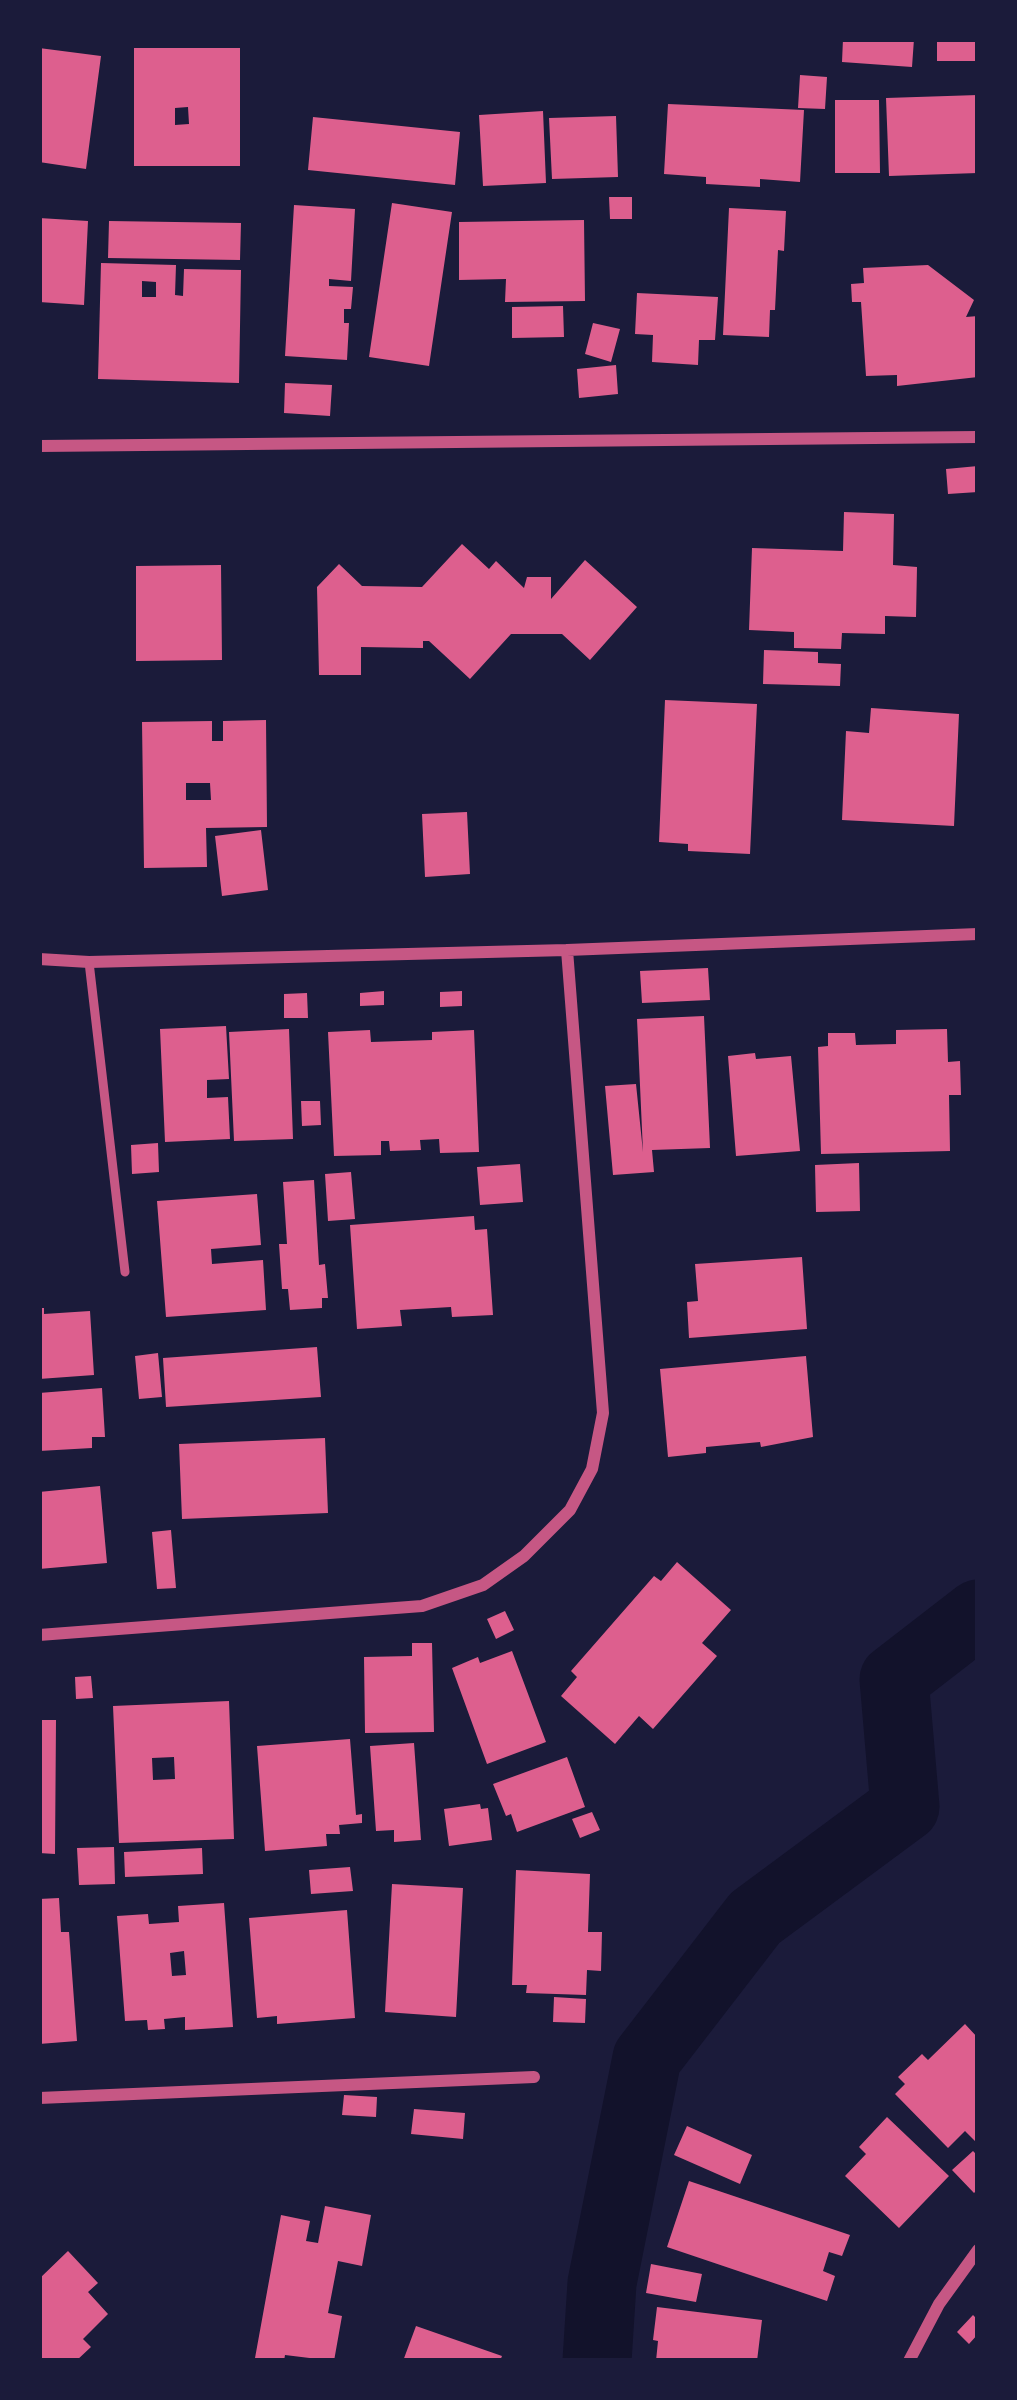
<!DOCTYPE html>
<style>
body{margin:0}
#map{position:relative;width:1017px;height:2400px;overflow:hidden;background:#1b1b3a;font-family:"Libre Baskerville",serif}
canvas{display:block}
.frame{position:absolute;inset:0;border:42px solid #1b1b3a;pointer-events:none}
</style>
<div id="map">
<canvas width="1017" height="2400"></canvas>
<div class="frame"></div>
</div>
<script>
const c = document.querySelector('canvas').getContext('2d');
c.lineJoin = 'round';
const shape = rows => new Path2D(rows.map(r => 'M' + r).join(''));
function trace(path, color, width, dash) { c.strokeStyle = color; c.lineWidth = width; c.lineCap = dash ? 'butt' : 'round'; c.setLineDash(dash || []); c.stroke(path); }
function fill(path, color) { c.fillStyle = color; c.fill(path, 'evenodd'); }
const river = shape([
 [597,2361,602,2283,647,2058,755,1918,905,1807,894,1679,978,1614]
]);
const building = shape([
 [843,39,914,39,912,67,842,62],
 [937,39,978,39,978,61,937,61],
 [39,48,101,56,86,169,39,162],
 [134,48,240,48,240,166,134,166],
 [188,107,189,124,175,125,175,108],
 [800,75,827,77,825,109,798,108],
 [978,95,978,173,889,176,886,98],
 [835,100,879,100,880,173,835,173],
 [668,104,804,110,800,182,760,179,760,187,706,184,706,177,664,174],
 [543,111,546,183,483,186,479,115],
 [616,116,618,177,552,179,549,118],
 [313,117,460,132,455,185,308,170],
 [609,197,632,197,632,219,610,219],
 [392,203,452,212,429,366,369,357],
 [294,205,355,209,351,281,329,279,329,286,353,287,351,309,344,309,344,323,349,323,347,360,285,356],
 [729,208,786,211,784,251,778,250,775,310,770,310,769,337,723,335],
 [39,218,88,221,84,305,39,302],
 [584,220,585,301,505,302,506,279,459,280,459,222],
 [109,221,241,223,240,260,108,258],
 [101,263,176,265,175,295,183,296,184,269,241,270,239,383,98,379],
 [142,281,156,282,156,297,142,297],
 [928,265,974,300,966,317,978,316,978,377,897,386,897,375,866,376,861,302,852,302,851,284,864,283,863,268],
 [637,293,718,297,715,340,699,340,698,365,652,362,653,335,635,334],
 [563,306,564,337,512,338,512,307],
 [593,323,620,329,611,362,585,354],
 [616,365,618,394,579,398,577,369],
 [285,383,332,385,330,416,284,413],
 [978,466,978,492,948,494,946,469],
 [844,512,894,514,893,565,917,567,916,617,885,616,885,634,842,633,841,649,794,648,794,632,749,630,752,548,843,551],
 [462,544,489,569,496,561,524,588,527,577,551,577,551,599,585,560,637,607,590,660,562,634,511,634,470,679,429,641,423,641,423,648,361,647,361,675,319,675,317,587,339,564,362,586,422,587],
 [221,565,222,660,136,661,136,566],
 [764,650,818,652,818,663,841,664,840,686,763,684],
 [665,700,757,704,750,854,688,851,688,844,659,842],
 [871,708,959,714,954,826,842,820,846,731,869,733],
 [266,720,267,827,206,828,207,867,144,868,142,722,212,721,212,741,223,741,223,721],
 [186,783,210,783,211,800,186,800],
 [467,812,470,874,425,877,422,814],
 [261,830,268,890,222,896,215,836],
 [708,968,710,1000,642,1003,640,971],
 [384,991,384,1005,360,1006,360,993],
 [462,991,462,1006,440,1007,440,992],
 [307,993,308,1018,284,1018,284,994],
 [704,1016,710,1148,652,1150,654,1172,613,1175,605,1086,636,1084,643,1152,637,1019],
 [226,1026,229,1079,207,1080,207,1098,228,1097,230,1139,165,1142,160,1029],
 [289,1029,293,1139,234,1141,229,1032],
 [947,1029,948,1062,960,1061,961,1095,949,1095,950,1151,821,1154,818,1047,828,1046,828,1033,855,1033,856,1045,896,1044,896,1030],
 [370,1030,371,1042,432,1040,432,1032,474,1030,479,1152,440,1153,439,1139,420,1140,421,1150,390,1151,389,1141,381,1141,381,1155,334,1156,328,1032],
 [755,1053,756,1059,791,1056,800,1151,736,1156,728,1056],
 [301,1101,320,1101,321,1125,302,1126],
 [158,1143,159,1172,132,1174,131,1145],
 [859,1163,860,1211,816,1212,815,1165],
 [520,1164,523,1202,480,1205,477,1167],
 [351,1172,355,1219,328,1221,325,1174],
 [314,1180,319,1265,325,1264,328,1298,322,1298,322,1308,290,1310,288,1289,282,1289,279,1244,287,1244,283,1182],
 [257,1194,261,1245,211,1249,212,1264,263,1260,266,1310,166,1317,157,1201],
 [474,1216,475,1230,487,1229,493,1315,452,1317,451,1307,400,1310,402,1326,357,1329,350,1225],
 [802,1257,807,1329,689,1338,687,1302,698,1301,695,1264],
 [39,1308,44,1308,44,1314,90,1311,94,1375,39,1379],
 [317,1347,321,1397,166,1407,163,1358],
 [158,1353,162,1397,139,1399,135,1356],
 [806,1356,813,1437,761,1447,760,1442,706,1447,706,1453,668,1457,660,1369],
 [102,1388,105,1437,92,1437,92,1448,39,1451,39,1393],
 [325,1438,328,1513,182,1519,179,1444],
 [100,1486,107,1563,39,1569,39,1492],
 [171,1530,176,1588,157,1589,152,1532],
 [677,1562,731,1610,702,1643,717,1656,653,1729,639,1716,615,1744,561,1696,577,1677,571,1671,654,1576,661,1581],
 [505,1611,514,1630,496,1639,487,1619],
 [412,1643,432,1643,434,1732,365,1733,364,1657,412,1656],
 [512,1651,546,1742,487,1764,452,1668,478,1657,480,1663],
 [91,1676,93,1698,76,1699,75,1677],
 [229,1701,234,1839,119,1843,113,1706],
 [174,1757,175,1779,153,1780,152,1758],
 [39,1720,56,1720,55,1854,39,1853],
 [350,1739,356,1815,362,1814,362,1823,339,1825,340,1834,326,1834,327,1846,265,1851,257,1746],
 [414,1743,421,1840,394,1842,394,1830,376,1831,370,1746],
 [567,1757,585,1807,517,1832,511,1814,506,1816,493,1784],
 [480,1804,481,1809,488,1808,492,1840,449,1846,444,1809],
 [592,1812,600,1830,580,1838,572,1819],
 [114,1847,115,1884,79,1885,77,1848],
 [202,1848,203,1874,125,1877,124,1852],
 [350,1867,353,1891,311,1894,309,1870],
 [516,1870,590,1874,588,1932,602,1932,601,1971,587,1970,586,1995,526,1993,527,1985,512,1985],
 [392,1884,463,1888,456,2017,385,2012],
 [59,1898,61,1932,69,1932,77,2041,39,2044,39,1899],
 [224,1903,233,2027,185,2030,185,2017,164,2019,165,2029,148,2030,147,2020,125,2021,117,1916,148,1914,149,1924,179,1922,178,1906],
 [184,1951,186,1975,172,1976,170,1953],
 [347,1910,355,2018,277,2024,277,2016,257,2018,249,1918],
 [554,1997,586,1999,585,2023,553,2022],
 [965,2024,978,2038,978,2138,975,2141,965,2131,948,2148,895,2094,905,2084,898,2077,922,2054,928,2060],
 [344,2095,377,2097,376,2117,342,2115],
 [414,2109,465,2113,463,2139,411,2134],
 [887,2117,949,2176,899,2228,845,2176,866,2154,859,2147],
 [687,2126,752,2155,740,2184,674,2155],
 [973,2151,978,2156,978,2189,974,2193,952,2170],
 [689,2181,850,2235,842,2256,829,2252,823,2271,835,2276,827,2301,667,2247],
 [325,2206,371,2215,362,2266,338,2261,328,2313,342,2316,334,2361,285,2355,284,2361,255,2358,281,2215,310,2221,306,2241,318,2243],
 [68,2251,98,2283,88,2292,108,2314,83,2339,91,2347,76,2361,39,2361,39,2279],
 [651,2264,702,2274,696,2302,646,2293],
 [657,2307,762,2320,757,2361,656,2361,658,2341,653,2340],
 [973,2315,978,2320,978,2334,969,2344,957,2332],
 [416,2326,502,2356,500,2361,403,2361]
]);
const service = shape([
 [89,962,125,1272]
]);
const minor = shape([
 [39,446,978,437],
 [39,959,89,962,567,950,978,934],
 [39,1635,422,1606,483,1585,524,1556,570,1510,592,1469,603,1413,567,950],
 [39,2098,534,2077],
 [909,2361,939,2304,978,2250]
]);
trace(river, '#12122b', 69);
fill(building, '#dd5f8e');
trace(service, '#c65784', 9);
trace(minor, '#c65784', 12);
</script>
